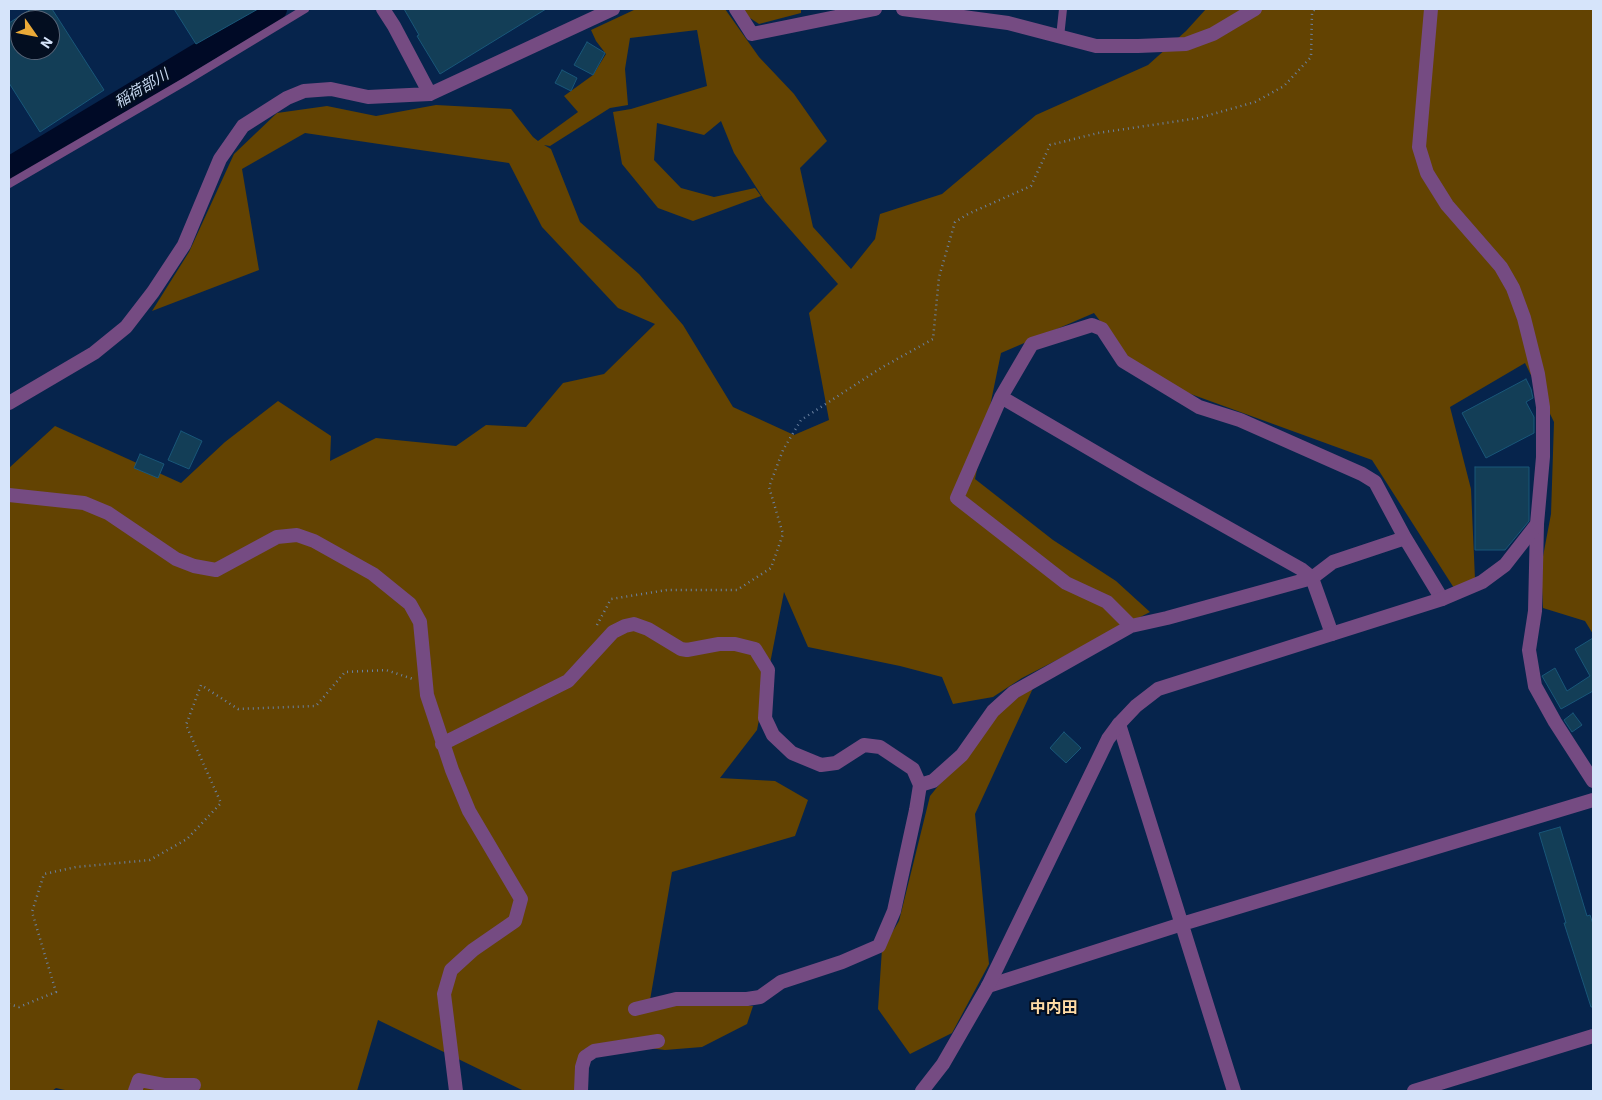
<!DOCTYPE html>
<meta charset="utf-8">
<style>
body{margin:0}
#map{position:relative;width:1602px;height:1100px;overflow:hidden;background:#06244c;font-family:"IBM Plex Sans",sans-serif}
canvas{display:block}
.frame{position:absolute;inset:0;border:10px solid #d6e4fa;pointer-events:none}
.north{position:absolute;left:10px;top:10px;width:50px;height:50px;box-sizing:border-box;background:#030e20;border:1px solid #576477;border-radius:50%;rotate:123deg;font-size:14px;font-weight:700;line-height:20px;text-align:center;color:#d6e4fa}
.north::after{content:'';display:block;margin:auto;width:18px;height:22px;background:#eaaa38;clip-path:polygon(50% 0,100% 100%,50% 72%,0 100%)}
</style>
<div id="map">
<canvas width="1602" height="1100"></canvas>
<div class="frame"></div>
<div class="north">N</div>
</div>
<script>
const c = document.querySelector('canvas').getContext('2d');
c.lineJoin = 'round';
function fill(path, color) { c.fillStyle = color; c.fill(path, 'evenodd'); }
const shape = rows => new Path2D(rows.map(r => 'M' + r).join(''));
function trace(path, color, width, dash) { c.strokeStyle = color; c.lineWidth = width; c.lineCap = dash ? 'butt' : 'round'; c.setLineDash(dash || []); c.stroke(path); }
function label(font, color, halo, rows, align = 'center') {
  c.font = font + ' "IBM Plex Sans","Noto Sans JP",sans-serif'; c.lineWidth = 4; c.setLineDash([]); c.textBaseline = 'middle'; c.strokeStyle = halo; c.fillStyle = color; for (const [text, x, y, turn = 0] of rows) {
    c.save(); c.translate(x, y); c.rotate((+turn || 0) * Math.PI / 180); c.textAlign = isNaN(turn) ? turn : align; if (halo) c.strokeText(text, 0, 0); c.fillText(text, 0, 0); c.restore();
  }
}
const green = shape([
 [636,9,725,9,759,57,794,94,827,141,800,168,813,227,851,269,875,239,880,214,942,194,1036,115,1148,65,1186,31,1206,9,1593,9,1593,634,1585,621,1543,608,1541,567,1551,514,1554,422,1525,363,1450,407,1471,489,1475,579,1454,588,1372,460,1188,393,1129,360,1094,313,1001,353,975,479,1053,540,1116,581,1150,612,1022,678,993,697,953,704,942,677,900,666,808,647,784,592,757,730,720,778,775,781,808,800,795,836,672,872,649,1006,753,1006,747,1024,702,1047,665,1050,607,1043,583,1050,575,1068,576,1091,524,1091,378,1020,357,1091,69,1091,56,1088,52,1091,9,1091,9,468,55,426,181,483,225,442,278,401,331,436,330,461,376,438,456,446,486,425,526,427,563,383,604,374,655,324,618,308,542,227,509,163,379,144,305,133,242,169,259,270,152,311,189,252,234,154,277,113,327,106,376,116,436,105,511,109,533,137,538,141,578,112,564,96,593,75,606,54,596,41,591,30],
 [697,30,707,86,631,109,613,112,622,164,658,208,693,221,761,196,755,188,714,197,681,188,654,160,657,123,704,135,721,121,734,153,765,201,838,284,809,313,829,420,794,435,733,407,683,325,639,274,580,222,551,149,544,145,550,146,610,108,628,105,625,69,630,38],
 [743,9,801,9,801,13,759,24,747,16],
 [1034,686,975,814,989,964,952,1033,910,1054,878,1009,882,949,899,921,930,796,997,713]
]);
const river = shape([
 [9,169,275,9]
]);
const building = shape([
 [31,9,52,9,104,90,40,132,9,83,9,23,31,9],
 [20,20,50,20,50,50,20,50,20,20],
 [174,9,258,9,196,44,174,9],
 [404,9,546,9,440,74,417,36,419,35,404,9],
 [587,42,605,53,593,75,574,65,587,42],
 [562,70,577,78,571,91,555,83,562,70],
 [1526,379,1531,389,1533,398,1526,402,1534,417,1534,433,1486,458,1462,413,1526,379],
 [181,431,202,441,189,469,168,460,181,431],
 [140,454,164,464,158,478,134,468,140,454],
 [1475,467,1529,467,1529,521,1505,550,1475,550,1475,467],
 [1593,638,1593,691,1561,709,1542,676,1555,668,1567,691,1590,676,1575,649,1593,638],
 [1573,713,1582,725,1572,732,1564,720,1573,713],
 [1064,732,1081,748,1066,763,1050,748,1064,732],
 [1560,827,1587,916,1590,915,1593,924,1593,1007,1591,1007,1564,923,1566,923,1539,833,1560,827]
]);
const path = shape([
 [597,625,611,599,667,590,737,590,771,568,783,534,769,487,783,450,801,420,881,368,933,339,939,277,955,222,968,214,1031,186,1050,145,1098,133,1199,118,1255,102,1284,86,1311,57,1312,12,1315,9],
 [9,1004,19,1007,56,992,32,912,44,874,76,867,150,860,187,839,221,803,186,725,201,685,238,709,316,706,345,672,386,670,413,679]
]);
const service = shape([
 [1060,37,1063,9],
 [9,184,186,81,305,9]
]);
const minor = shape([
 [383,9,394,26,430,94],
 [736,9,752,34,875,9],
 [903,9,1008,23,1096,46,1138,46,1186,44,1213,34,1255,9],
 [1001,397,1143,480,1301,569,1312,578,1332,634],
 [9,403,94,353,126,327,153,292,184,245,220,159,243,126,287,98,304,91,331,89,368,97,430,94,613,9],
 [9,495,84,503,108,513,176,559,194,566,216,570,277,537,297,535,314,541,373,574,410,604,420,622,427,695,452,770,469,811,521,899,515,921,473,950,451,970,444,994,456,1091],
 [1537,524,1535,611,1529,650,1535,686,1555,722,1593,781],
 [1131,626,1107,602,1066,583,957,498,1001,397,1032,344,1092,325,1102,329,1123,361,1199,407,1240,420,1362,474,1375,482,1405,538,1442,599],
 [1119,724,1234,1091],
 [442,744,568,681,613,632,625,626,634,624,648,629,681,649,687,650,719,644,735,644,755,649,768,670,765,718,773,735,792,753,821,765,836,763,864,745,880,747,913,769,920,785,916,810,894,911,879,946,842,962,781,982,760,997,747,999,676,999,635,1009],
 [920,785,933,781,962,755,993,711,1014,692,1131,626,1167,618,1312,578,1333,562,1405,538],
 [988,986,1182,924,1593,800],
 [135,1091,139,1080,165,1085,194,1085],
 [581,1091,582,1067,585,1057,594,1051,658,1041],
 [1414,1091,1593,1036]
]);
const tertiary = shape([
 [922,1091,943,1064,988,986,1108,739,1119,724,1136,706,1158,689,1442,599,1482,582,1505,565,1537,524,1543,457,1543,407,1538,374,1524,318,1513,288,1501,267,1447,205,1427,173,1419,147,1431,9]
]);
const waterNames = [
 ["稲荷部川",142,89,-31]
];
const quarterNames = [
 ["中内田",1054,1008]
];
fill(green, '#634302');
trace(river, '#000a26', 24);
fill(building, '#133e57');
trace(building, '#195779', 1);
trace(path, '#6b82a1', 2.5, [1, 4]);
trace(service, '#754b82', 8);
trace(minor, '#754b82', 14);
trace(tertiary, '#754b82', 14);
label('italic 15px', '#c7d8f0', '#030e20', waterNames);
label('bold 16px', '#ffdba5', '#030e20', quarterNames);
</script>
